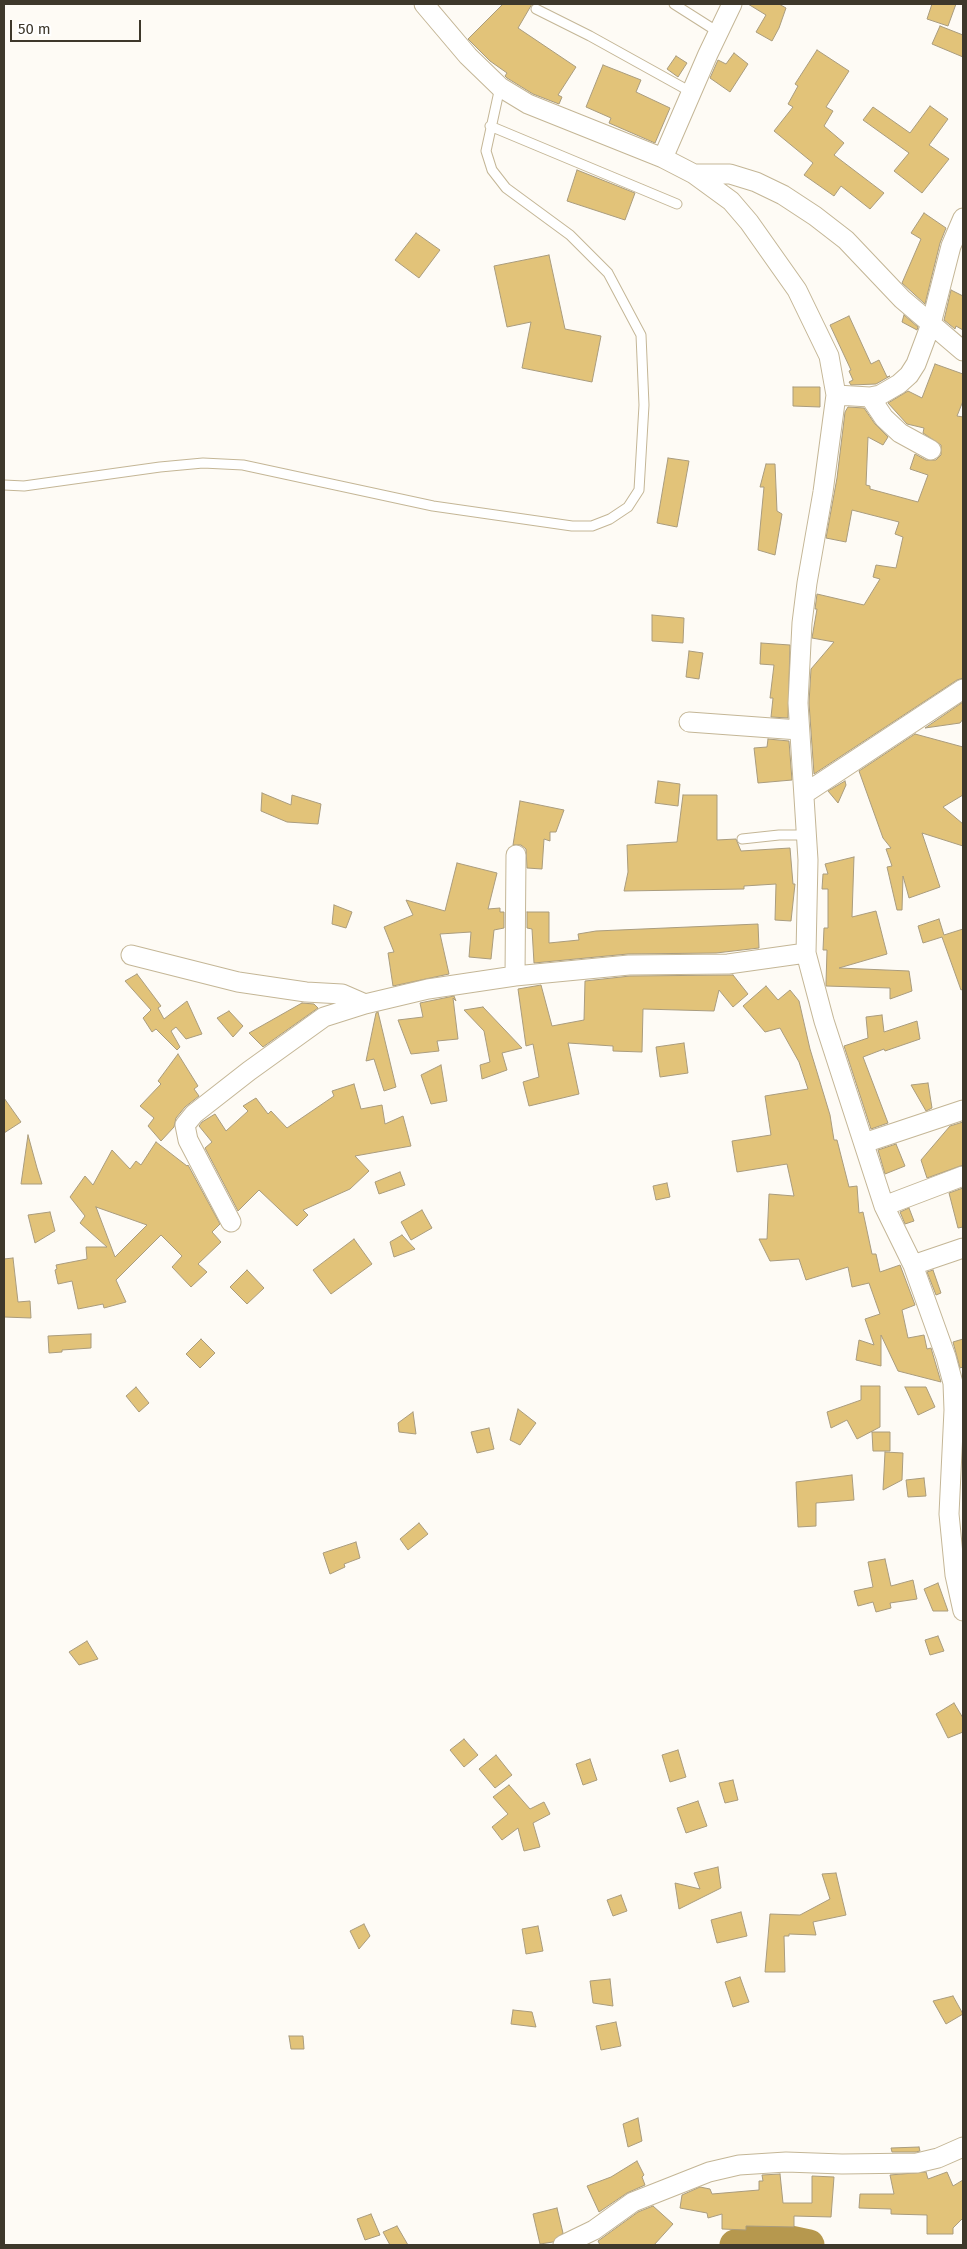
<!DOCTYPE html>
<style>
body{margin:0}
#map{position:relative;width:967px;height:2249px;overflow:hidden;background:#fefbf5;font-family:"Fira Sans",sans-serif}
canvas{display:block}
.frame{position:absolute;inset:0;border:5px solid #3e382b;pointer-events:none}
.scale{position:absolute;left:10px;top:20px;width:131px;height:22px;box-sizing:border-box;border:2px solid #3e382b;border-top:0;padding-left:6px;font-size:15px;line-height:18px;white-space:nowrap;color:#3e382b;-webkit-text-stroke:4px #fff;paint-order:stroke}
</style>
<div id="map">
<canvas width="967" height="2249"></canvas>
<div class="frame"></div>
<div class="scale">50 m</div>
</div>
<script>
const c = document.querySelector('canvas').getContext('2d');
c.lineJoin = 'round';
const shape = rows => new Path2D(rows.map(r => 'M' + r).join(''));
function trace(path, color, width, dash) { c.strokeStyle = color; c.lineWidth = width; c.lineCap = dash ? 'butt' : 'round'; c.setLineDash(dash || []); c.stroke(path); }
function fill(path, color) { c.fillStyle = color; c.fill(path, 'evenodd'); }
const river = shape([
 [735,2245,762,2235,809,2245]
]);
const building = shape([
 [503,4,532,4,518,28,576,67,558,95,562,97,559,104,533,94,507,78,505,76,507,73,490,61,468,39,503,4],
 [748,4,779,4,786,8,779,28,772,41,756,32,766,15,748,4],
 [932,4,956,4,948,26,927,19,932,4],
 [940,26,963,35,963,57,932,44,940,26],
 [817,50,849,71,826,107,833,111,824,126,844,143,834,155,884,193,870,209,841,186,834,196,804,175,813,163,774,131,793,107,788,104,798,86,795,84,817,50],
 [734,53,748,64,730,92,710,78,718,60,726,64,734,53],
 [676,56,687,63,678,77,667,69,676,56],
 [603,65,641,80,636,92,670,108,655,143,609,123,611,118,586,107,603,65],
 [930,106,948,119,929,145,949,159,922,193,894,171,909,153,863,120,873,107,910,133,930,106],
 [577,170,635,193,625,220,567,201,577,170],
 [924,213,946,228,940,243,925,304,902,283,921,239,911,233,924,213],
 [416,233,440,250,419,278,395,260,416,233],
 [549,255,565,329,601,336,592,382,522,368,531,322,507,327,494,266,549,255],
 [951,290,963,296,963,330,956,326,955,329,944,320,951,290],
 [904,315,918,327,917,330,902,322,904,315],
 [849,316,871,364,879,360,887,377,890,376,876,384,851,385,849,382,853,380,849,371,851,370,830,325,849,316],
 [935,364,963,374,963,401,957,416,963,417,963,678,957,680,814,774,809,703,811,669,834,642,812,638,817,609,815,609,817,594,864,605,880,579,873,577,876,565,896,568,903,537,895,534,899,522,852,510,846,542,826,538,837,478,845,412,848,407,864,408,875,424,888,437,883,445,868,437,866,485,870,486,870,489,918,502,928,475,910,469,915,454,926,460,936,460,941,455,941,445,923,433,924,428,907,424,888,403,908,391,922,398,935,364],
 [793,387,820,387,820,407,793,406,793,387],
 [668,458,689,461,677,527,657,523,668,458],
 [766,464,775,464,777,511,782,514,775,555,758,550,764,487,760,487,766,464],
 [652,615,684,618,683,643,652,641,652,615],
 [761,643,790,645,788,718,771,717,773,698,770,698,774,665,760,664,761,643],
 [689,651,703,653,699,679,686,677,689,651],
 [963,702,963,719,960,723,925,728,963,702],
 [915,734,963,747,963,795,943,807,963,824,963,846,922,833,940,887,909,898,903,876,902,910,897,910,887,867,892,866,886,849,891,848,883,838,859,771,915,734],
 [768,739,789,741,792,780,758,783,754,748,767,747,768,739],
 [658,781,680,784,678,806,655,803,658,781],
 [845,781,846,785,838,803,828,791,845,781],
 [262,793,291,805,292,795,321,804,318,824,287,822,261,811,262,793],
 [683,795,717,795,717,840,736,839,741,851,790,848,793,884,795,884,791,921,775,920,776,884,744,886,744,889,624,891,628,872,627,845,677,842,683,795],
 [520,801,564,810,556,832,550,832,550,841,544,839,542,869,527,868,526,849,521,845,513,845,520,801],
 [854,857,852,917,876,911,887,954,839,968,909,971,912,991,890,999,890,988,826,986,826,983,827,950,823,950,824,928,828,928,828,889,822,889,823,874,828,874,825,864,854,857],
 [457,863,497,873,488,909,500,908,500,912,504,912,504,928,494,930,491,959,469,957,471,932,440,934,449,974,393,986,388,953,394,952,384,927,413,915,406,900,445,911,457,863],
 [334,905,352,912,346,928,332,924,334,905],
 [527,912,549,912,549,943,579,940,578,934,596,931,758,924,759,948,716,953,628,954,534,963,532,929,527,928,527,912],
 [939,919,944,935,963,929,963,989,961,990,942,937,923,943,918,926,939,919],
 [137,974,161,1006,158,1008,164,1019,187,1001,202,1034,186,1039,176,1027,171,1031,180,1047,177,1050,156,1029,152,1032,143,1018,151,1010,125,981,137,974],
 [733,975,748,994,733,1007,719,990,714,1011,643,1009,642,1052,613,1051,613,1046,568,1043,579,1094,529,1106,523,1082,539,1077,533,1044,526,1046,518,989,541,985,552,1026,584,1020,585,981,630,976,733,975],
 [766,986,778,1000,790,990,799,1001,810,1049,830,1115,834,1140,837,1140,849,1187,857,1186,859,1213,863,1212,872,1254,876,1254,880,1272,900,1265,915,1305,902,1310,908,1338,924,1335,927,1349,931,1348,941,1382,898,1371,881,1335,881,1366,856,1360,859,1340,874,1345,865,1319,880,1314,869,1283,852,1287,848,1267,806,1280,799,1259,770,1261,759,1239,767,1239,769,1194,794,1196,787,1164,737,1172,732,1141,771,1135,765,1096,808,1089,799,1062,780,1028,765,1032,743,1006,766,986],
 [454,996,456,1001,453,998,458,1039,437,1041,439,1051,411,1054,398,1020,423,1017,420,1003,454,996],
 [302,1003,314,1004,318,1008,263,1047,249,1033,302,1003],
 [483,1007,522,1048,502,1053,507,1070,482,1079,480,1065,490,1062,484,1031,464,1010,483,1007],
 [229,1011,243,1026,233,1037,217,1018,229,1011],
 [378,1012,396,1087,384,1091,374,1059,366,1061,376,1013,378,1012],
 [882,1015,884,1032,917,1021,920,1039,885,1051,884,1049,863,1057,888,1123,871,1129,844,1046,868,1038,866,1017,882,1015],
 [684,1043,688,1073,660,1077,656,1047,684,1043],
 [178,1054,198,1086,194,1089,199,1096,185,1107,176,1118,174,1127,161,1141,148,1126,154,1118,140,1106,161,1084,158,1081,178,1054],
 [441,1065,447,1101,431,1104,421,1075,441,1065],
 [928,1083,932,1108,926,1111,911,1085,928,1083],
 [354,1084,361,1109,382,1105,385,1124,403,1116,411,1146,355,1156,369,1171,350,1189,303,1210,308,1215,297,1226,259,1190,238,1211,205,1148,212,1142,199,1126,202,1122,215,1114,226,1131,248,1111,243,1106,256,1098,268,1114,271,1111,287,1128,334,1096,332,1091,354,1084],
 [4,1098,21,1122,4,1133,4,1098],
 [963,1122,963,1165,927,1178,921,1160,950,1126,963,1122],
 [28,1135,37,1168,42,1184,21,1184,28,1135],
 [156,1142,187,1166,188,1165,220,1224,212,1232,221,1242,198,1264,207,1272,191,1287,172,1267,182,1256,161,1235,116,1280,126,1302,104,1308,103,1304,78,1309,72,1281,58,1284,55,1270,57,1269,56,1265,87,1259,86,1247,107,1247,80,1223,85,1216,70,1197,85,1176,93,1185,112,1150,130,1169,136,1161,141,1165,156,1142],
 [96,1207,147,1225,115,1257,96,1207],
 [896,1144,905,1166,885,1174,878,1150,896,1144],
 [400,1172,405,1185,379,1194,375,1182,400,1172],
 [667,1183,670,1197,656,1200,653,1186,667,1183],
 [963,1188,963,1227,958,1228,949,1193,963,1188],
 [909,1208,914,1221,905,1224,900,1212,909,1208],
 [422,1210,432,1228,411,1240,401,1222,422,1210],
 [50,1212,55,1231,35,1243,28,1215,50,1212],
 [402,1235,415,1249,394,1257,390,1242,402,1235],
 [354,1239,372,1264,331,1294,313,1270,354,1239],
 [13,1258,18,1302,30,1301,31,1318,4,1317,4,1259,13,1258],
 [247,1270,264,1288,247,1304,230,1287,247,1270],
 [933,1270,941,1293,936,1295,927,1272,933,1270],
 [91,1334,91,1348,62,1350,62,1352,49,1353,48,1336,91,1334],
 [201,1339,215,1353,200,1368,186,1354,201,1339],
 [963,1339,963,1367,960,1368,953,1342,963,1339],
 [861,1386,880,1386,880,1427,857,1439,847,1420,831,1428,827,1412,861,1400,861,1386],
 [136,1387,149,1403,139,1412,126,1396,136,1387],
 [905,1387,926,1387,935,1407,918,1415,905,1387],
 [518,1409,536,1423,520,1445,510,1440,518,1409],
 [413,1412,416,1434,399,1432,398,1423,413,1412],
 [489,1428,494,1449,477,1453,471,1432,489,1428],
 [872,1432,890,1432,890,1451,873,1451,872,1432],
 [885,1452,903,1453,902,1480,883,1490,885,1452],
 [852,1475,854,1500,816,1503,816,1526,798,1527,796,1482,852,1475],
 [924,1478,926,1496,908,1497,906,1480,924,1478],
 [419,1523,428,1534,408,1550,400,1539,419,1523],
 [356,1542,360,1558,344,1564,345,1567,330,1574,323,1553,356,1542],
 [885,1559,891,1586,913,1580,917,1599,890,1603,891,1608,876,1612,873,1602,858,1606,854,1591,873,1587,868,1562,885,1559],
 [938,1583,948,1611,933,1611,924,1589,938,1583],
 [938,1636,944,1651,930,1655,925,1640,938,1636],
 [87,1641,98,1659,79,1665,69,1652,87,1641],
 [954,1703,963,1718,963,1732,948,1738,936,1714,954,1703],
 [464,1739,478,1755,464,1767,450,1750,464,1739],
 [678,1750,686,1777,670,1782,662,1755,678,1750],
 [496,1755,512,1775,495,1788,479,1769,496,1755],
 [590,1759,597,1780,583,1785,576,1764,590,1759],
 [733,1780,738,1800,725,1803,719,1783,733,1780],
 [509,1785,530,1809,544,1802,550,1814,533,1823,540,1847,524,1851,518,1828,502,1840,492,1827,508,1814,493,1797,509,1785],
 [698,1801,707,1826,686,1833,677,1808,698,1801],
 [718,1867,721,1888,679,1909,675,1883,700,1889,694,1873,718,1867],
 [836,1873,846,1915,813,1922,816,1935,789,1934,789,1936,784,1936,785,1972,765,1972,770,1914,800,1915,830,1899,822,1874,836,1873],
 [621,1895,627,1911,613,1916,607,1900,621,1895],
 [741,1912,747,1936,717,1943,711,1920,741,1912],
 [364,1924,370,1936,359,1949,350,1931,364,1924],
 [538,1926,543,1951,526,1954,522,1929,538,1926],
 [740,1977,749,2002,733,2007,725,1982,740,1977],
 [610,1979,613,2006,593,2003,590,1981,610,1979],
 [953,1996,963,2014,946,2024,933,2001,953,1996],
 [513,2010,532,2012,536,2027,511,2024,513,2010],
 [616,2022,621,2046,601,2050,596,2026,616,2022],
 [289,2036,303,2036,304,2049,291,2049,289,2036],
 [638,2118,642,2141,628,2147,623,2124,638,2118],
 [919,2147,920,2151,916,2152,892,2152,891,2148,919,2147],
 [637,2161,644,2175,642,2177,645,2185,627,2193,599,2212,587,2186,611,2177,637,2161],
 [926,2172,928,2179,947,2172,953,2186,963,2180,963,2218,953,2228,953,2234,927,2234,927,2215,891,2214,891,2209,859,2208,860,2194,894,2194,890,2175,926,2172],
 [780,2174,783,2203,812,2203,812,2176,834,2177,831,2217,794,2216,794,2227,746,2226,746,2230,722,2229,722,2214,708,2218,707,2213,680,2208,682,2195,700,2187,710,2189,712,2194,759,2190,759,2181,763,2181,762,2175,780,2174],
 [653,2206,673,2224,654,2245,600,2245,598,2241,638,2212,653,2206],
 [557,2208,563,2233,553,2242,540,2244,533,2214,557,2208],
 [371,2214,380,2235,365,2240,357,2219,371,2214],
 [397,2226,408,2245,390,2245,383,2232,397,2226]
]);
const service = shape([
 [674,4,718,32],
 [536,9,590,36,691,92],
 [490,126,677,204],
 [4,485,24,486,160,467,203,463,243,465,433,506,572,526,592,526,610,519,628,507,639,490,644,405,641,335,608,273,570,235,506,188,492,170,486,151,500,87],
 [742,839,779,835,807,835]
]);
const minor = shape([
 [424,4,468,56,500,87,528,104,663,158,694,174,731,201,749,222,797,290,829,356,836,395,823,492,807,583,802,623,798,703,808,860,806,953,824,1021,884,1206,913,1265,946,1357,953,1383,954,1410,949,1514,955,1575,963,1611],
 [663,158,708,54,732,4],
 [694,174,730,174,756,182,783,195,815,216,846,240,902,299,963,351],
 [836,395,870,397,880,395,899,384,909,375,916,364,931,324,951,246,963,218],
 [870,397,884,418,900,433,931,450],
 [689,722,799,730],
 [804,794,963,689],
 [131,955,238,982,306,992,342,994,365,1004],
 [515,976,516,855],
 [864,1143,963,1110],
 [884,1206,963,1176],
 [231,1222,188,1140,185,1125,194,1114,249,1071,324,1017,365,1004,428,989,515,976,629,965,728,964,806,953],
 [913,1265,963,1248],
 [563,2245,594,2230,633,2202,709,2172,739,2165,786,2162,842,2164,917,2163,938,2158,963,2147]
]);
trace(river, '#b6984e', 31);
fill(building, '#e2c379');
trace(building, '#aa9c7d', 1);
trace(service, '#c4b696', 11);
trace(minor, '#c4b696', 21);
trace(service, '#fff', 9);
trace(minor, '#fff', 19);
</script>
